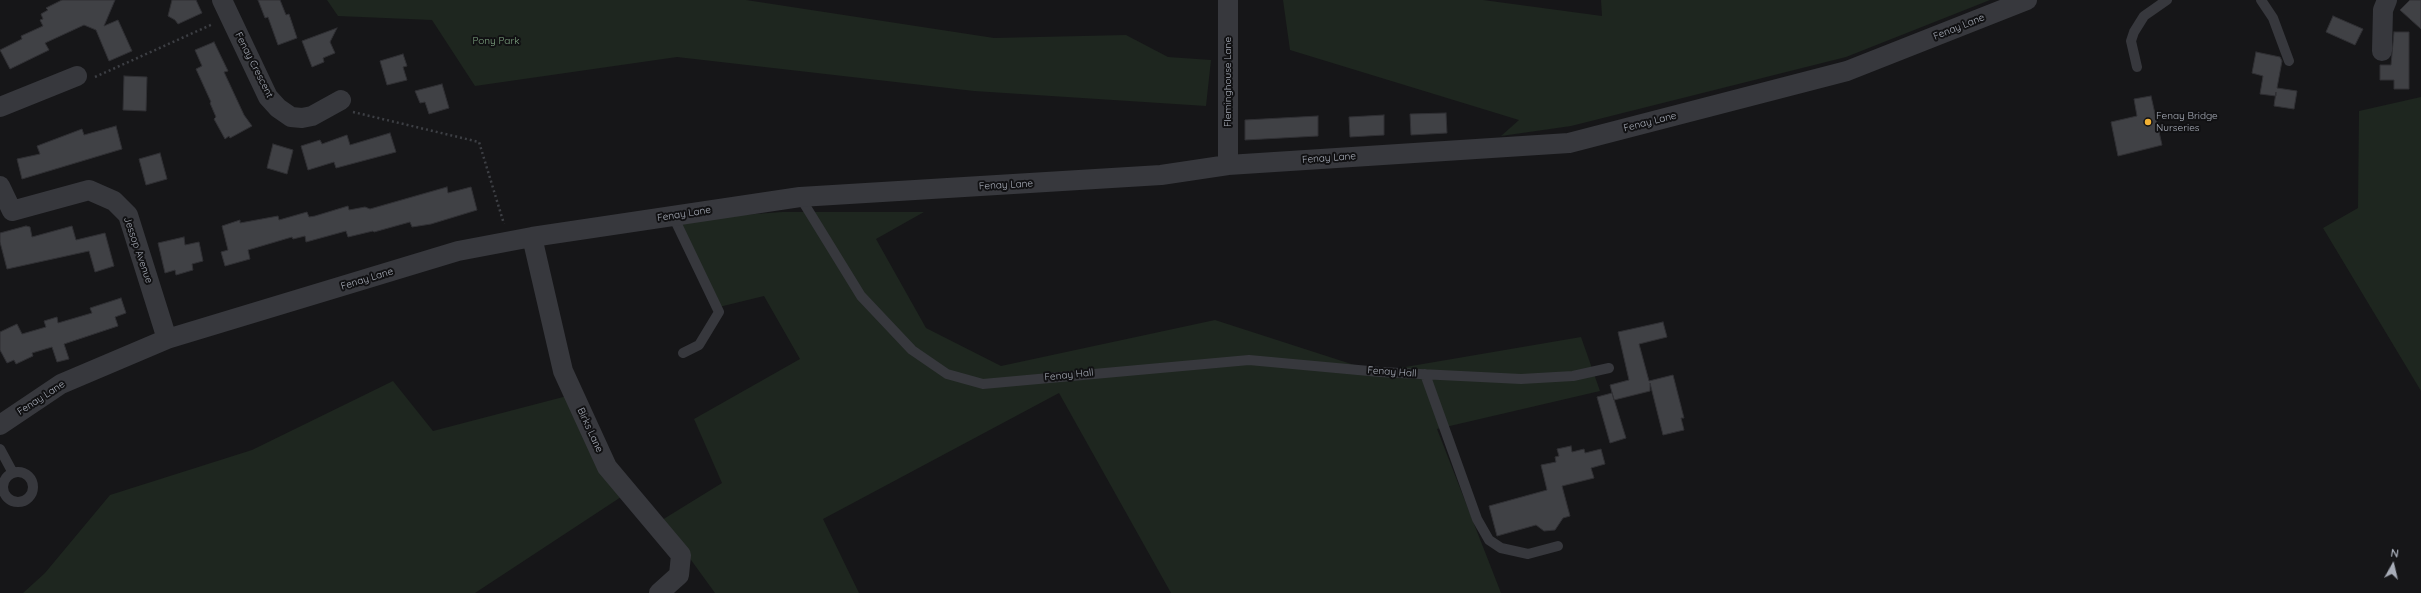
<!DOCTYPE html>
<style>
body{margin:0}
#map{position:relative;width:2421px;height:593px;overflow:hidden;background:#161618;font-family:Quicksand,sans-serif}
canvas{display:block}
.north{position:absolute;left:2373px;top:545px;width:40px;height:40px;-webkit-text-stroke:3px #111113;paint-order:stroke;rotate:8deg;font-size:11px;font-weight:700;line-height:16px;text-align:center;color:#a8adb8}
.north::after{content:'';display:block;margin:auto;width:14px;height:18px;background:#a8adb8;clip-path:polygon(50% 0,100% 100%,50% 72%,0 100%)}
</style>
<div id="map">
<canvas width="2421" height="593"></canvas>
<div class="north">N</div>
</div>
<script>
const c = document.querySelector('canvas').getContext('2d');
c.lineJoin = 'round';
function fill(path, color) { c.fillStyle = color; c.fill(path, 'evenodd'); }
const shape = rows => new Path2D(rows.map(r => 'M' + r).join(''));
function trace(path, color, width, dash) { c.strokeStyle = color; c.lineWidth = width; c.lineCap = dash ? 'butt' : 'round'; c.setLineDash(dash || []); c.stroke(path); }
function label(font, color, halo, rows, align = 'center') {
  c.font = font + ' Quicksand,sans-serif'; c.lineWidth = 4; c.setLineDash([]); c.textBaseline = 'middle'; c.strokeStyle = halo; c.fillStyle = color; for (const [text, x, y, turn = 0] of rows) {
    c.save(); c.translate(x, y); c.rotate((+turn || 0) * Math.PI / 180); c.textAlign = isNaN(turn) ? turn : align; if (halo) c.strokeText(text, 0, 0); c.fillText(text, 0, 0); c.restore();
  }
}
const green = shape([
 [327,0,746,0,994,38,1126,35,1168,57,1211,60,1206,106,974,91,677,57,475,86,432,20,338,16],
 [1283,0,1483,0,1602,16,1601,0,1990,0,1846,57,1571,126,1501,136,1519,120,1290,50],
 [2421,97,2421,391,2323,228,2358,208,2359,111],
 [782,212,924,212,876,239,926,328,1001,366,1215,320,1376,372,1581,337,1600,391,1437,429,1501,593,1171,593,1059,393,823,519,859,593,715,593,662,520,722,483,694,419,800,359,764,296,719,307,675,220],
 [393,381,433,431,567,396,621,497,475,593,23,593,45,573,110,495,252,450]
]);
const building = shape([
 [62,0,115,0,104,26,118,20,132,51,109,61,96,30,84,25,45,43,49,50,10,69,0,50,22,39,21,36,43,26,40,20,43,19,41,14,48,10,46,8,62,0],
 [172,0,196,0,202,13,178,24,175,20,168,16,172,0],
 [258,0,280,0,286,15,289,14,297,38,278,45,268,17,265,18,258,0],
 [2410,0,2421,0,2421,29,2400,10,2410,0],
 [2333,16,2363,29,2355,45,2326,32,2333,16],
 [337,28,330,42,335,53,323,58,324,62,312,67,302,41,337,28],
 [2394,32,2409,32,2409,89,2394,89,2394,80,2380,80,2380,65,2391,65,2394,32],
 [214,42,228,71,224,72,244,115,252,126,230,138,229,136,225,139,214,119,216,117,210,103,211,102,196,69,202,66,195,50,214,42],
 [2256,52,2280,57,2282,61,2277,88,2297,91,2294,109,2274,106,2276,92,2276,96,2260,94,2263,76,2252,73,2256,52],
 [403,54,407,66,403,67,407,80,387,85,380,61,403,54],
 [124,76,147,77,146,111,123,110,124,76],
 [442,84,449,108,429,114,425,102,420,103,415,91,442,84],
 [2151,96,2162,145,2118,156,2111,122,2137,116,2134,99,2151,96],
 [1446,113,1447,133,1411,135,1410,114,1446,113],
 [1384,115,1384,135,1350,137,1349,117,1384,115],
 [1318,116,1318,136,1245,140,1245,120,1318,116],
 [116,126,122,149,22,179,17,159,40,154,37,146,82,129,84,135,116,126],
 [390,133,396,152,336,168,334,162,308,170,301,146,320,140,322,144,347,135,350,145,390,133],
 [273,144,293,150,287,174,267,168,273,144],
 [160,153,167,179,146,185,139,159,160,153],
 [447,187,448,193,471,187,477,210,431,224,412,227,410,222,374,232,373,231,348,237,346,231,306,242,305,236,293,239,292,237,248,250,250,259,225,266,221,252,228,250,222,226,240,220,240,223,278,216,279,220,307,212,309,217,315,216,348,206,349,210,365,207,370,209,447,187],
 [26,226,30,227,32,237,72,226,76,240,105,233,114,266,95,272,89,251,7,269,0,242,0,233,26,226],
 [184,237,185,245,199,242,203,261,192,264,193,270,176,275,175,270,165,273,158,243,184,237],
 [121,298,126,313,115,317,118,326,64,344,69,359,57,362,52,347,32,353,33,356,16,364,14,360,7,363,0,350,0,332,17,324,22,334,46,327,44,321,57,317,58,323,92,313,90,308,121,298],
 [1663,322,1667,337,1639,344,1649,381,1673,375,1684,418,1681,418,1684,430,1663,435,1650,383,1650,391,1614,400,1610,385,1629,380,1618,332,1663,322],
 [1612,393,1626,438,1610,443,1597,397,1612,393],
 [1571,446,1572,452,1584,449,1585,453,1601,449,1605,464,1591,468,1594,478,1562,486,1570,516,1563,518,1555,530,1544,531,1536,525,1497,536,1489,506,1547,490,1541,465,1556,462,1555,457,1559,456,1557,449,1571,446]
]);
const path = shape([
 [95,77,213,24],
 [353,112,479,142,504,224]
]);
const lane = shape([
 [2261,0,2273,18,2289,61],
 [2137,67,2131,41,2134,32,2144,16,2167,0],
 [800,197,861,296,912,350,947,374,983,384,1249,360,1380,372,1521,379,1573,376,1609,368],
 [673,216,719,312,699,345,683,353],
 [1425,374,1477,519,1489,540,1501,548,1528,554,1558,546],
 [0,449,13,473],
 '3 487a15 15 0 1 1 30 0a15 15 0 1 1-30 0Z'
]);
const street = shape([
 [222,0,268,97,278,108,291,117,302,118,312,116,341,100],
 [1228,0,1228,165],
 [2382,51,2383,10,2387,0],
 [0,107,77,76],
 [0,186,12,211,89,190,114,201,128,215,167,339],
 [532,237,563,371,607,467,681,555,679,575,659,593],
 [0,425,61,384,167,339,458,251,532,237,800,197,1161,175,1228,165,1569,143,1847,71,2027,0]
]);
const markers = [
 [2148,122,4,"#f2b134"]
];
const streetNames = [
 ["Fenay Lane",1959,27,-22],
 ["Fenay Crescent",254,65,63],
 ["Fleminghouse Lane",1228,82,-90],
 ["Fenay Lane",1650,122,-14],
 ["Fenay Lane",1329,158,-4],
 ["Fenay Lane",1006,185,-3],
 ["Fenay Lane",684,214,-9],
 ["Jessop Avenue",138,250,71],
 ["Fenay Lane",367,279,-17],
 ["Fenay Hall",1392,372,4],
 ["Fenay Hall",1069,375,-6],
 ["Fenay Lane",41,398,-33],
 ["Birks Lane",590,430,65]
];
const parkNames = [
 ["Pony Park",496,41]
];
const poiNames = [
 ["Fenay Bridge",2156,116],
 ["Nurseries",2156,128]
];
fill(green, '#1e261f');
fill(building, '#404145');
trace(building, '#303034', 1);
trace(path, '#3d3f44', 2.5, [2, 3]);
trace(lane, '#37383d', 10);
trace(street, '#37383d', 20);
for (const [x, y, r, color] of markers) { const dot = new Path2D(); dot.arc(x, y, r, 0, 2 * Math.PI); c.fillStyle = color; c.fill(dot); trace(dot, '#111113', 1.5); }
label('10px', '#a8adb8', '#111113', streetNames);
label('10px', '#7fa381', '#111113', parkNames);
label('10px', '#a8adb8', '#111113', poiNames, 'left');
</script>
